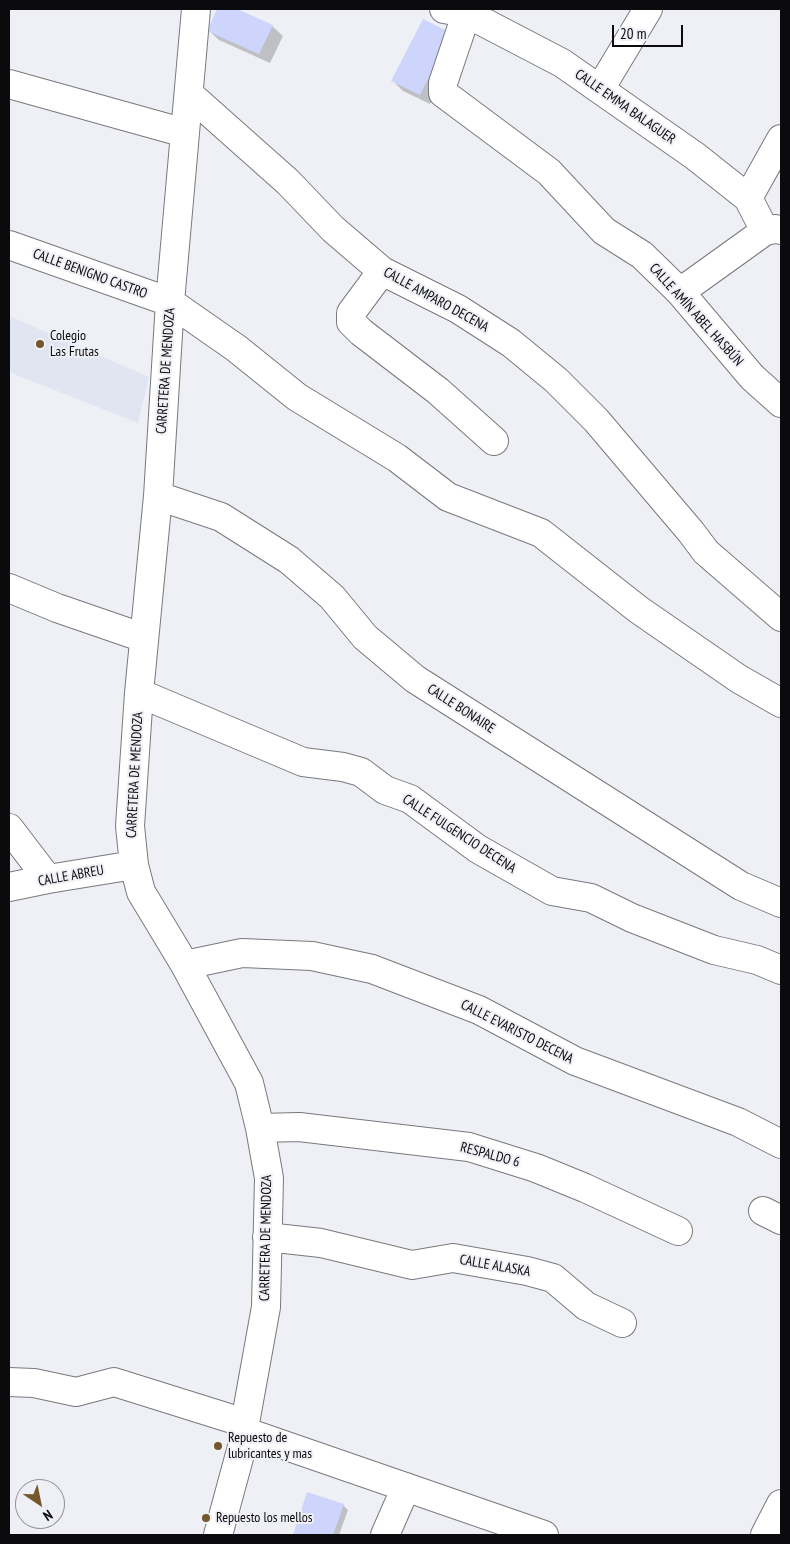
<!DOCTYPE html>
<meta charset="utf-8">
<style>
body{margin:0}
#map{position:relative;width:790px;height:1544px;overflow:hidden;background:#eff0f6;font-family:"PT Sans Narrow",sans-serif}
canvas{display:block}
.frame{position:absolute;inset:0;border:10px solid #0b0b0d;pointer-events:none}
.north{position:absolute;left:15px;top:1479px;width:50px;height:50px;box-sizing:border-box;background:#eff0f6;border:1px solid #949499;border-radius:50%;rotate:146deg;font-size:14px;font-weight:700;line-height:20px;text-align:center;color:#0b0b0d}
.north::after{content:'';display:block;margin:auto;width:18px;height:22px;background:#74572a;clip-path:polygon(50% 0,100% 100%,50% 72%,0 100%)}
.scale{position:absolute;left:612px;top:25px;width:71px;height:22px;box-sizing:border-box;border:2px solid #0b0b0d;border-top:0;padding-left:6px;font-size:15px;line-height:18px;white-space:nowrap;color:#0b0b0d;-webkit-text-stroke:4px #eff0f6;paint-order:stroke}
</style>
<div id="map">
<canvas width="790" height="1544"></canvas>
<div class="frame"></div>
<div class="north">N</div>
<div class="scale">20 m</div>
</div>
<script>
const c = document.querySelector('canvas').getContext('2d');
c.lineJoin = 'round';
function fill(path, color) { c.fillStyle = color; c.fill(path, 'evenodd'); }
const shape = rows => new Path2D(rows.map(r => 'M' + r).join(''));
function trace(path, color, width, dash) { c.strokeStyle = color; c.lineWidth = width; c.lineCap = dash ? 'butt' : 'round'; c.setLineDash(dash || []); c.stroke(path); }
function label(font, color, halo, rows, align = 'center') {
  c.font = font + ' "PT Sans Narrow",sans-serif'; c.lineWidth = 4; c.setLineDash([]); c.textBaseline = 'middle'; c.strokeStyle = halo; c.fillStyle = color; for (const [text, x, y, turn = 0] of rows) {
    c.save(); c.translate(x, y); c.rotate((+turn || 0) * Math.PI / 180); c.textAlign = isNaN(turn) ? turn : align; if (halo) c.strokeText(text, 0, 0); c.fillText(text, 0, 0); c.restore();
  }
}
const built = shape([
 [9,316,149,377,138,423,9,372]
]);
const shadow = shape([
 [218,9,234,9,272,26,283,36,270,63,219,40,208,30],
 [460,44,430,104,403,91,393,81],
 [308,1494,343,1505,348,1510,339,1535,294,1535]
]);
const building = shape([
 [217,9,237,9,273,25,259,54,207,31],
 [423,19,451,33,420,95,391,81],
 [307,1492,344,1504,333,1535,293,1535]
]);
const minor = shape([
 [196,9,170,302,158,496,139,693,130,826,134,865,141,892,185,965,249,1083,260,1128,269,1178,266,1307,245,1423,246,1432,218,1535],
 [444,9,466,13,562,63,695,156,748,198,765,231,775,229,781,230],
 [468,9,443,83,443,93,549,172,604,231,642,255,680,292,752,377,781,403],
 [9,84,185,133],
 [600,89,648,9],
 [189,94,288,182,333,229,382,271,458,309,511,343,556,380,596,420,691,532,706,552,781,617],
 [748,198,781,139],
 [9,245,170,302,236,348,297,397,397,458,448,497,541,533,639,610,739,679,781,703],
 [382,271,351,313,351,322,361,332,438,391,494,441],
 [680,292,765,231],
 [158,496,221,517,289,560,332,597,365,637,415,679,741,886,781,903],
 [9,588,57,608,144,638],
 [139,693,303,762,343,767,361,772,385,790,410,799,478,849,552,891,591,898,632,918,714,950,757,960,781,970],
 [9,828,48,879],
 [9,887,48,879,134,865],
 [185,965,242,953,312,956,372,969,479,1010,575,1061,738,1122,781,1144],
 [260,1128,299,1127,469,1147,536,1168,585,1188,678,1231],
 [763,1211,781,1220],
 [267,1237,321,1243,412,1265,453,1258,527,1271,553,1278,586,1306,622,1323],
 [9,1382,34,1383,76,1392,114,1382,245,1423],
 [246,1432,544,1535],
 [385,1535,406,1487],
 [765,1535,781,1504]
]);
const markers = [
 [40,344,5,"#74572a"],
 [218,1446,5,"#74572a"],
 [206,1518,5,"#74572a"]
];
const streetNames = [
 ["CALLE EMMA BALAGUER",625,107,35],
 ["CALLE BENIGNO CASTRO",90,274,20],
 ["CALLE AMPARO DECENA",436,300,29],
 ["CALLE AMÍN ABEL HASBÚN",696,315,48],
 ["CARRETERA DE MENDOZA",166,371,-86],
 ["CALLE BONAIRE",461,709,33],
 ["CARRETERA DE MENDOZA",135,775,-87],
 ["CALLE FULGENCIO DECENA",459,834,33],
 ["CALLE ABREU",71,876,-10],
 ["CALLE EVARISTO DECENA",517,1032,27],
 ["RESPALDO 6",490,1155,15],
 ["CARRETERA DE MENDOZA",266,1238,-89],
 ["CALLE ALASKA",495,1266,10]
];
const poiNames = [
 ["Colegio",50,336],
 ["Las Frutas",50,352],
 ["Repuesto de",228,1438],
 ["lubricantes y mas",228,1454],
 ["Repuesto los mellos",216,1518]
];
fill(built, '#e1e4f1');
fill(shadow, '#0003');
fill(building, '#cdd5fd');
trace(minor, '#78797e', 30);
trace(minor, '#fff', 28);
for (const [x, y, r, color] of markers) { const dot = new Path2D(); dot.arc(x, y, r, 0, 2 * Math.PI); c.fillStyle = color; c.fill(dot); trace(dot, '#eff0f6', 2); }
label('14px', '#0b0b0d', '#eff0f6', streetNames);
label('14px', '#0b0b0d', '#eff0f6', poiNames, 'left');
</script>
